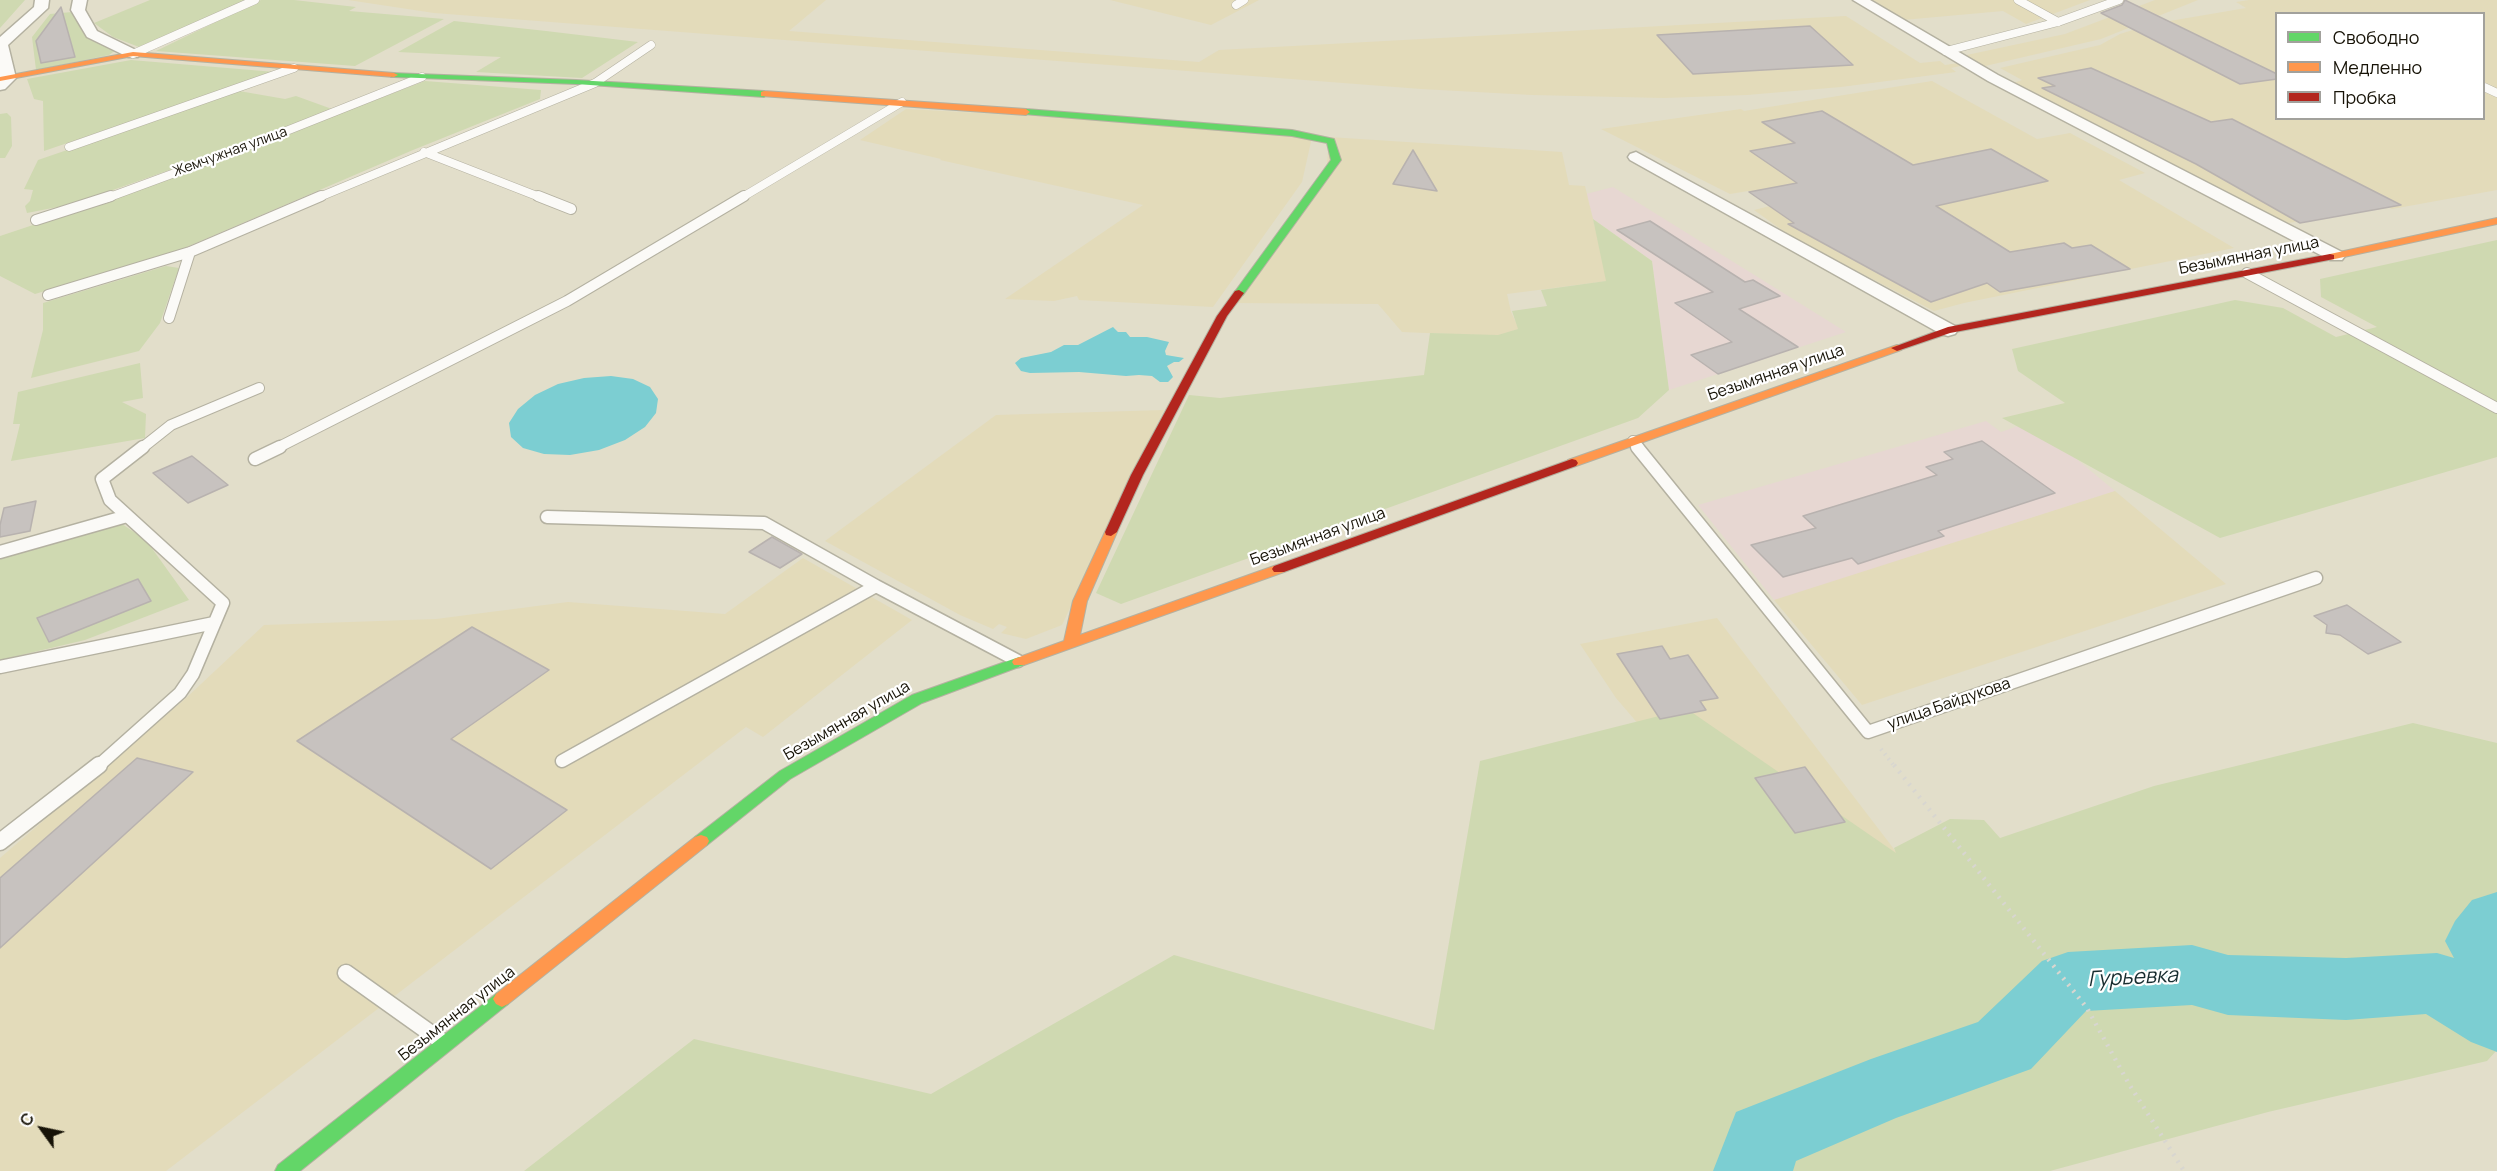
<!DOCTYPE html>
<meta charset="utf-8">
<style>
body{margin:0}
#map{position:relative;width:2497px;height:1171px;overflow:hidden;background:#e2deca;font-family:Manrope,sans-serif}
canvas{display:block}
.legend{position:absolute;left:2275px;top:12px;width:210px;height:108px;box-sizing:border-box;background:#fff;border:2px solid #a2a19c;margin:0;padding:8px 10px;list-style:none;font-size:18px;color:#171307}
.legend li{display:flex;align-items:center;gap:12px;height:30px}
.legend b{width:30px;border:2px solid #a2a19c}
.north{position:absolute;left:12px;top:1099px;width:60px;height:60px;-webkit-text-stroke:4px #fff;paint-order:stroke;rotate:303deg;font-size:16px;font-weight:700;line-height:24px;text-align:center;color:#171307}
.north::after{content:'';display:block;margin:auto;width:21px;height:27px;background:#171307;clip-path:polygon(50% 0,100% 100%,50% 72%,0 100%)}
</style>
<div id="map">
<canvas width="2497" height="1171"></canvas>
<ul class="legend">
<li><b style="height:8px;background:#63d668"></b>Свободно</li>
<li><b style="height:8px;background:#ff974d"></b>Медленно</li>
<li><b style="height:8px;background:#b3261e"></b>Пробка</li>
</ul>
<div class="north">С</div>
</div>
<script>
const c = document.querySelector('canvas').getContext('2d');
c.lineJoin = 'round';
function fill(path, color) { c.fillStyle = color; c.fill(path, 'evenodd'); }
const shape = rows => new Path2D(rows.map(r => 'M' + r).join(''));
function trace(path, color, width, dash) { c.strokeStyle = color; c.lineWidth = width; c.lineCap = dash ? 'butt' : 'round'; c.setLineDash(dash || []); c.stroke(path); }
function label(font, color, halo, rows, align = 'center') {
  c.font = font + ' Manrope,sans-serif'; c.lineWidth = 4.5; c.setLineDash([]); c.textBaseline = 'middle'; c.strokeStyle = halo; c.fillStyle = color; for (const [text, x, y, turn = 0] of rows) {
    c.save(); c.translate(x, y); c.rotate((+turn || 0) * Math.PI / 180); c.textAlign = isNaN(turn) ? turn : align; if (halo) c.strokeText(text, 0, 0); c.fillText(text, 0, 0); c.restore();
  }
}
const commercial = shape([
 [1613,187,1846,332,1669,390,1652,261,1593,219,1586,194],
 [1986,421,2001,432,2024,424,2051,438,2115,491,1775,601,1698,505]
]);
const built = shape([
 [348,0,826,0,789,31,1199,62,1219,50,1846,16,1920,63,1940,61,1945,65,1959,63,1962,56,2065,34,2155,0,2198,0,2101,39,1981,67,1974,63,1951,68,1956,72,1841,87,1747,95,1664,98,1532,95,1421,89,434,13],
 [1110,0,1259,0,1211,25],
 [1872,0,2090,0,2026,24,2003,11,1903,20],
 [2249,0,2497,0,2497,190,2392,209,2273,149,2380,209,2288,223,2223,193,2011,84,2022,80,2000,68,2100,45,2120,34,2152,24,2246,8,2236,2],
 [2276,14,2484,14,2484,118,2276,118],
 [1932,81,2037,139,2070,133,2145,173,2119,180,2234,248,1964,303,1934,311,1793,238,1754,210,1770,206,1748,191,1730,194,1601,129,1741,109,1744,111],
 [906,109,1146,122,1312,137,1302,182,1213,307,1079,300,1077,296,1054,301,1005,299,1143,205,940,160,941,159,860,140],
 [1329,137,1562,152,1569,185,1585,186,1608,281,1507,294,1511,312,1519,329,1498,336,1402,332,1378,304,1230,303,1327,165],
 [1164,410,1062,625,1026,639,1001,633,1007,627,999,624,993,629,960,615,825,541,996,415],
 [2115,491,2226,584,1862,705,1774,600],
 [803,558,912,620,763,737,746,727,166,1171,0,1171,0,858,185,699,264,625,436,619,568,602,725,614],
 [1717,618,1910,870,1694,789,1616,698,1580,644]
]);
const green = shape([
 [0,0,25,0,0,28],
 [150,0,249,0,139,47,113,37,94,23],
 [261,0,294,0,356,7,349,11,444,19,355,66,156,51],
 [72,12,85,36,116,50,109,55,36,70,32,37,50,14],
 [454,21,546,31,638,42,582,78,476,72,501,57,398,52],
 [131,60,275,72,44,151,43,101,34,99,27,79],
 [425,81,541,90,540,99,413,150,175,252,35,294,0,276,0,236,144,188],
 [239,91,285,99,296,96,332,109,218,153,73,204,27,213,25,206,30,201,33,190,24,189,38,160],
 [7,113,11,117,12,146,5,158,0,158,0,114],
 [1593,219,1652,261,1669,390,1638,418,1121,604,1096,593,1189,395,1220,398,1424,375,1430,333,1498,335,1518,329,1512,311,1547,306,1541,290,1606,281],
 [2497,240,2497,457,2220,538,2002,418,2065,403,2018,371,2012,349,2235,300,2283,308,2336,337,2377,327,2321,297,2320,279],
 [166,266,179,268,160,323,139,351,31,378,43,330,43,303],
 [140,363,143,398,122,402,146,414,145,438,11,461,20,424,13,424,18,392],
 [122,524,146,540,189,600,85,640,0,660,0,558],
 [1687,709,1896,853,1894,848,1950,819,1984,820,2000,838,2154,786,2413,723,2497,743,2497,1050,2487,1061,2268,1112,2050,1171,524,1171,694,1039,931,1094,1174,955,1434,1030,1480,761]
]);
const water = shape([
 [1113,327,1118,332,1126,332,1130,337,1147,337,1169,342,1165,351,1166,355,1184,358,1179,362,1174,362,1167,366,1173,377,1168,382,1160,382,1152,376,1139,375,1126,376,1079,372,1030,373,1021,371,1015,363,1021,358,1051,352,1064,345,1078,345],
 [611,376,633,379,650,387,658,399,656,413,645,427,625,440,599,450,570,455,544,454,523,448,511,437,509,423,518,409,535,395,558,384,584,378]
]);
const river = shape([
 [2497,892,2497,1052,2471,1042,2426,1014,2346,1020,2228,1015,2192,1005,2086,1011,2031,1069,1896,1118,1796,1161,1793,1171,1713,1171,1736,1112,1871,1059,1978,1022,2042,961,2068,952,2192,945,2228,955,2346,958,2437,953,2454,958,2445,941,2455,921,2472,900,2497,892]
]);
const building = shape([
 [2125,0,2277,74,2277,79,2240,84,2101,13,2122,5,2125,0],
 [61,7,75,57,41,63,36,41,61,7],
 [1810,26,1853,65,1693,74,1657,35,1810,26],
 [2091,68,2211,122,2232,119,2401,205,2300,223,2196,164,2042,88,2055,86,2038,78,2091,68],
 [1822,111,1913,165,1991,149,2048,181,1936,206,2010,252,2064,243,2072,248,2091,245,2130,269,2000,292,1987,283,1931,302,1788,224,1794,223,1749,192,1797,183,1750,151,1795,143,1762,122,1822,111],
 [1413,150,1437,191,1393,184,1413,150],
 [1650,221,1745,282,1753,280,1780,296,1739,309,1798,347,1718,374,1691,355,1732,342,1675,303,1713,292,1617,230,1650,221],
 [1982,441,2055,493,1938,531,1944,536,1858,564,1852,558,1783,577,1751,545,1816,528,1803,516,1937,475,1926,467,1953,459,1944,452,1982,441],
 [192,456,228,485,188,503,153,473,192,456],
 [36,501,30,531,0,537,0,525,4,508,36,501],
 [772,537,802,554,780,568,749,552,772,537],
 [138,579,151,601,49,642,37,618,138,579],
 [2347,605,2401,642,2368,654,2340,635,2326,633,2327,625,2314,616,2347,605],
 [472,627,549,670,451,739,567,810,491,869,297,741,472,627],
 [1662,646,1670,659,1688,655,1718,698,1700,701,1706,710,1660,719,1617,654,1662,646],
 [137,758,193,772,0,948,0,878,137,758],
 [1805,767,1845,822,1795,833,1755,778,1805,767]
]);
const pathFar1 = shape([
 [1881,749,1895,767]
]);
const path = shape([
 [1894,765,2087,1008,2129,1084,2184,1171]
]);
const laneFar3 = shape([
 [2018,0,2058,22],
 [1236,5,1244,0],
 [1946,51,2058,22,2119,0],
 [133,54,255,0],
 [2484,87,2497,93],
 [69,147,294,68],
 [424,152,542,198],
 [107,198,256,143,422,77],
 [317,198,595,83,651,45],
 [741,198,902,102]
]);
const laneFar2 = shape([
 [538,196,571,209],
 [36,220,111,196],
 [2247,273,2497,408],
 [48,295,190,252,321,196],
 [169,318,190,252],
 [1633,441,1639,448],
 [142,448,171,425,259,388],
 [277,448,567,301,744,196]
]);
const laneFar1 = shape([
 [1637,447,1868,732,2316,578],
 [255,459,280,447],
 [547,517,764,523,876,586],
 [0,552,127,516],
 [0,667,214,623],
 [562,761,876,586,1018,661],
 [97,767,180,693,193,674,223,603,110,500,102,479,143,447]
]);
const lane = shape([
 [0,842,99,765],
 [346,973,440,1040]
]);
const street = shape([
 [35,0,49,0,48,8,8,45,16,78,5,89,0,90,0,37,34,7,35,0],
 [73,0,87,0,85,10,97,31,138,51,140,54,138,57,128,57,87,37,71,10,73,0],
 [1853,0,1870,0,1998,75,2342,252,2345,256,2342,260,2330,260,1988,81,1853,0],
 [1636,152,1955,326,1958,330,1955,334,1948,336,1941,334,1630,160,1628,157,1630,154,1636,152]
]);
const fast = shape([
 [391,73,576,80,764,91,768,94,764,97,576,84,394,77,391,77,391,73],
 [1026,109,1292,130,1334,139,1341,160,1243,295,1239,296,1234,293,1331,160,1327,143,1292,136,1023,114,1023,110,1026,109],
 [1019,657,1024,659,1026,662,1024,665,922,703,790,779,707,845,701,847,695,845,693,841,695,837,780,771,912,695,1019,657],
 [502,991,508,994,511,999,508,1004,300,1171,275,1171,278,1165,496,994,502,991]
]);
const slow = shape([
 [133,52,394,73,398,75,394,77,133,56,0,81,0,77,133,52],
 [764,91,1026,109,1030,112,1026,115,761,96,761,92,764,91],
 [2497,218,2497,224,2330,260,2325,257,2330,254,2497,218],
 [1897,345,1903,348,1901,350,1576,466,1568,466,1566,463,1568,460,1897,345],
 [1111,528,1117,532,1087,601,1080,635,1274,566,1284,566,1286,569,1284,572,1024,665,1014,665,1012,662,1014,659,1064,641,1073,601,1105,532,1111,528],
 [701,835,707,837,709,841,707,845,508,1004,502,1007,496,1004,493,999,496,994,695,837,701,835]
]);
const jam = shape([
 [2330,254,2334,255,2334,259,1950,333,1897,351,1891,348,1948,327,2330,254],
 [1239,290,1244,293,1227,316,1143,475,1117,532,1111,536,1106,535,1105,532,1131,475,1217,316,1235,291,1239,290],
 [1572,459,1576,460,1578,463,1576,466,1284,572,1274,572,1272,569,1274,566,1572,459]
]);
const farStreetnames = [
 ["Жемчужная улица",230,152,-20]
];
const streetNames = [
 ["Безымянная улица",2249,256,-11],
 ["Безымянная улица",1776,373,-19],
 ["Безымянная улица",1318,537,-20],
 ["улица Байдукова",1949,704,-19],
 ["Безымянная улица",847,721,-30],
 ["Безымянная улица",457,1014,-38]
];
const nearWaternames = [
 ["Гурьевка",2133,978,-3]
];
fill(commercial, '#e7d7d2');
fill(built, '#e3dbba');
fill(green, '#cfd9b1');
fill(water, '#7cced2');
fill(river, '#7cced2');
fill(building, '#c7c2bf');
trace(building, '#b8b2af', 1.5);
trace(laneFar3, '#b4b1a1', 9);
trace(laneFar2, '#b4b1a1', 12);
trace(laneFar1, '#b4b1a1', 15);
trace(lane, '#b4b1a1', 19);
trace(street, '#b4b1a1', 3);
trace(fast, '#b4b1a1', 2);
trace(slow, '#b4b1a1', 2);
trace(jam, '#b4b1a1', 2);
trace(pathFar1, '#d8d6d0', 4, [1.5, 4.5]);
trace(path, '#d8d6d0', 4.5, [2, 6]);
trace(laneFar3, '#fbfaf7', 8);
trace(laneFar2, '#fbfaf7', 10);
trace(laneFar1, '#fbfaf7', 12);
trace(lane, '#fbfaf7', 16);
fill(street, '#fbfaf7');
fill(fast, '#63d668');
fill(slow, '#ff974d');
fill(jam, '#b3261e');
label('14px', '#171307', '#fff', farStreetnames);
label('16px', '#171307', '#fff', streetNames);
label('italic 21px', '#182d30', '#fff', nearWaternames);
</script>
